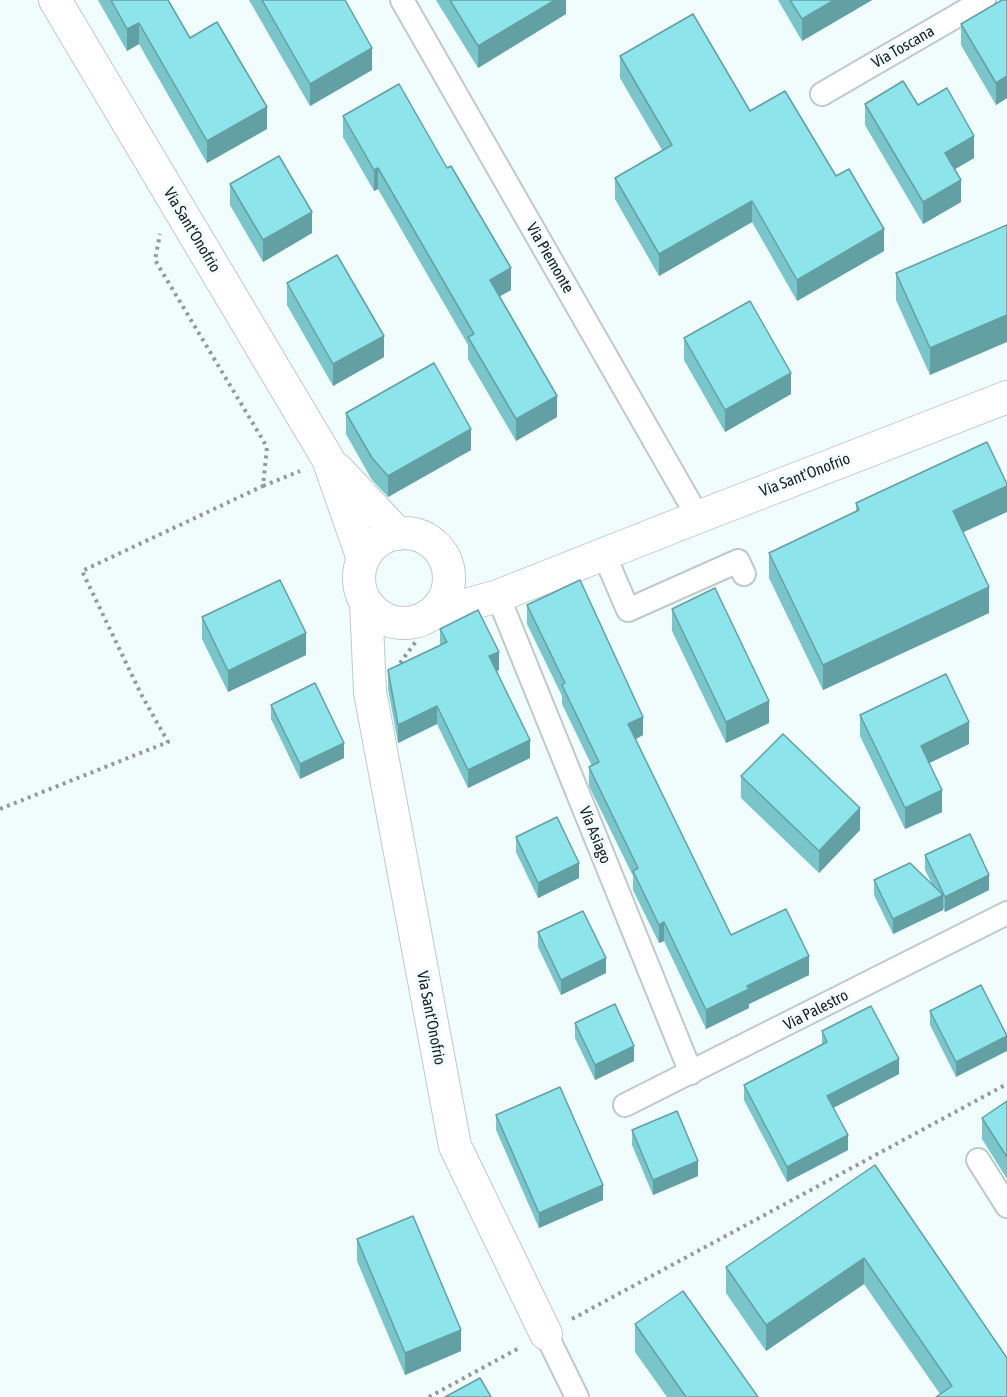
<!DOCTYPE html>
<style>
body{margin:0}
canvas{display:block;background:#f1fcfc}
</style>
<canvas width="1007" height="1397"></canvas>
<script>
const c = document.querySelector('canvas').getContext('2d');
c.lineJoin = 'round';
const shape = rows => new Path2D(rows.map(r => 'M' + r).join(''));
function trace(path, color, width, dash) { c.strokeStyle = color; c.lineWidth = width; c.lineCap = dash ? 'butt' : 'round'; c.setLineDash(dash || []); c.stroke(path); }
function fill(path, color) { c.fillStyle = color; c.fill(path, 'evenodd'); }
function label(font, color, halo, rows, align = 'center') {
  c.font = font + ' "Asap Condensed",sans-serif'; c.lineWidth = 6; c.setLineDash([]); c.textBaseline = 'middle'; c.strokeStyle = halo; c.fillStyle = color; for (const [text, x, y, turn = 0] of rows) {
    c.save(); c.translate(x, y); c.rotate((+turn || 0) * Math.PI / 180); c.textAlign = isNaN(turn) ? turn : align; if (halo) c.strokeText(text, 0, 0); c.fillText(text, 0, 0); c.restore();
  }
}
const path = shape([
 [263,486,300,471],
 [400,663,417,640],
 [0,809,168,742,141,694,82,571,263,486,267,447,155,260,160,234],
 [572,1319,1007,1084],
 [429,1397,521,1347]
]);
const street = shape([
 [402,0,698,517],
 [822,94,984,0],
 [604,554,628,610,738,561,744,574],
 [498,596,691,1073],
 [625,1105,1007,913],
 [978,1160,1007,1206],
 [546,1334,577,1397]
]);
const secondary = shape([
 [55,0,328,459,363,559],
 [337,469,398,534],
 '359 578a45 45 0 1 1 90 0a45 45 0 1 1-90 0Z',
 [366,602,370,692,455,1146,546,1334],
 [430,615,498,596,698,517,1007,397]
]);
const wall = shape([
 [98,0,168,0,190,38,267,129,207,163,139,44,127,51],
 [249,0,345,0,372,70,310,106],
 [436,0,566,0,566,14,478,68],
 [778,0,872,0,802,41],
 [1007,0,1007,98,996,105,961,45,961,24],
 [620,56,750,111,836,176,884,251,797,301,752,222,659,276,615,199,615,178,662,150,620,78],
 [865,104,918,105,974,158,955,169,961,202,923,224,865,125],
 [343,116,511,290,499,296,557,417,516,441,468,359,468,345,378,189,374,191,343,137],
 [230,184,312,233,263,262,230,205],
 [1007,225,930,375,896,300,896,273],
 [287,283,384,357,333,386,287,305],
 [684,338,791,394,725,432,684,360],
 [346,413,471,450,388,497,372,480,346,434],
 [856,503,963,533,989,613,823,690,769,578,769,553,856,511],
 [527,605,643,735,636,739,731,935,809,975,749,1004,749,1008,706,1029,664,941,659,943,633,890,633,876,589,786,589,767,592,766,562,704,562,696,527,624],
 [672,609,769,723,726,743,672,631],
 [202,617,306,655,228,692,202,639],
 [440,629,499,670,497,671,530,758,468,788,437,724,398,743,388,689,388,670,440,645],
 [271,705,344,758,300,779,271,719],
 [860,715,969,744,929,763,942,812,905,829,860,736],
 [741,776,860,830,819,873,741,798],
 [516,837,579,878,538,898,516,852],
 [925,855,989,890,945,912,943,908,943,910,893,934,874,895,874,880,932,884,925,870],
 [538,932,606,973,561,995,538,947],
 [981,985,956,1077,930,1025,930,1011],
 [575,1023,634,1061,595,1080,575,1038],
 [822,1031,899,1074,833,1108,848,1150,787,1182,744,1100,744,1085,822,1045],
 [1007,1101,1007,1179,982,1139,982,1118],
 [496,1115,603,1200,539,1228,496,1130],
 [632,1130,698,1176,653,1195,632,1145],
 [875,1165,1007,1358,940,1394,864,1284,766,1351,726,1293,726,1267],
 [357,1239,461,1351,405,1375,357,1261],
 [635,1324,758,1397,667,1397,635,1352]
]);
const shadedWall = shape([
 [555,0,566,0,566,14,478,68,478,46],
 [834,0,872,0,802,41,802,19],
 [139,23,139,44,127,51,127,29],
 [372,48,372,70,310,106,310,84],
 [1007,76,1007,98,996,105,996,83],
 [267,107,267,129,207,163,207,141],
 [974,136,974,158,945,175,945,153],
 [378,168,378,189,374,191,374,170],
 [961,180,961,202,923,224,923,202],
 [752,201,752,222,659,276,659,254],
 [312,212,312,233,263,262,263,240],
 [884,229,884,251,797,301,797,280],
 [511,268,511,290,490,302,490,280],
 [1007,315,1007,342,930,375,930,348],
 [384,336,384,357,333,386,333,364],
 [791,373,791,394,725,432,725,410],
 [557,396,557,417,516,441,516,419],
 [471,429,471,450,388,497,388,476],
 [1007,486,1007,512,953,537,953,511],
 [989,587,989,613,823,690,823,665],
 [306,633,306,655,228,692,228,671],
 [499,652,499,670,489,674,489,656],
 [769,701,769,723,726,743,726,722],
 [437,706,437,724,398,743,398,725],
 [643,717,643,735,628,743,628,724],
 [969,722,969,744,921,767,921,746],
 [530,740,530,758,468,788,468,770],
 [344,743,344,758,300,779,300,764],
 [942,790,942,812,905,829,905,808],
 [860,808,860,830,819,873,819,851],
 [579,863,579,878,538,898,538,883],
 [989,875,989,890,945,912,945,897],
 [943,895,943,910,893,934,893,919],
 [664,922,664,941,659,943,659,925],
 [809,956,809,975,749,1004,749,1008,706,1029,706,1010,747,986],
 [606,958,606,973,561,995,561,980],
 [1007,1036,1007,1051,956,1077,956,1062],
 [634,1046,634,1061,595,1080,595,1065],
 [899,1059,899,1074,827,1111,827,1096],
 [848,1135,848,1150,787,1182,787,1167],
 [698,1161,698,1176,653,1195,653,1180],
 [603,1185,603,1200,539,1228,539,1213],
 [864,1258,864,1284,766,1351,766,1325],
 [461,1330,461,1351,405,1375,405,1353]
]);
const building = shape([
 [111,0,168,0,190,38,217,22,267,107,207,141,139,23,127,29,111,0],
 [262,0,345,0,372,48,310,84,262,0],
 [450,0,555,0,478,46,450,0],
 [790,0,834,0,802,19,790,0],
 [1002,0,1007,0,1007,76,996,83,961,24,1002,0],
 [693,14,750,111,785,91,836,176,849,169,884,229,797,280,752,201,659,254,615,178,672,145,620,56,693,14],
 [903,81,918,105,947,88,974,136,945,153,961,180,923,202,865,104,903,81],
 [399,84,447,168,451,166,511,268,490,280,557,396,516,419,468,337,474,334,378,168,374,170,343,116,399,84],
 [279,156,312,212,263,240,230,184,279,156],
 [1007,225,1007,315,930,348,896,273,1007,225],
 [337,255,384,336,333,364,287,283,337,255],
 [750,301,791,373,725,410,684,338,750,301],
 [434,363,471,429,388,476,372,458,346,413,434,363],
 [987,442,1007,484,1007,486,953,511,989,587,823,665,769,553,859,510,856,503,987,442],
 [280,580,306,633,228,671,202,617,280,580],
 [580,580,643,717,628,724,731,935,786,909,809,956,747,986,749,989,706,1010,664,922,659,925,633,871,638,868,589,767,599,762,562,685,565,683,527,605,580,580],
 [715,588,769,701,726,722,672,609,715,588],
 [478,610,499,652,489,656,530,740,468,770,437,706,398,725,388,670,447,642,440,629,478,610],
 [946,674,969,722,921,746,942,790,905,808,860,715,946,674],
 [315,683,344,743,300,764,271,705,315,683],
 [783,734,860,808,819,851,741,776,783,734],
 [557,817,579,863,538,883,516,837,557,817],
 [970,834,989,875,945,897,925,855,970,834],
 [910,863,943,895,893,919,874,880,910,863],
 [583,911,606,958,561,980,538,932,583,911],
 [981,985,1007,1036,956,1062,930,1011,981,985],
 [615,1004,634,1046,595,1065,575,1023,615,1004],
 [871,1006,899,1059,827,1096,848,1135,787,1167,744,1085,827,1042,822,1031,871,1006],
 [560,1087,603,1185,539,1213,496,1115,560,1087],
 [1007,1101,1007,1157,982,1118,1007,1101],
 [677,1111,698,1161,653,1180,632,1130,677,1111],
 [875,1165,1007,1358,1007,1397,936,1397,952,1386,864,1258,766,1325,726,1267,875,1165],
 [413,1216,461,1330,405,1353,357,1239,413,1216],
 [683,1291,758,1397,686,1397,635,1324,683,1291],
 [480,1378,491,1397,445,1397,480,1378]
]);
const streetNames = [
 ["Via Toscana",903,47,-30],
 ["Via Sant'Onofrio",192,230,59],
 ["Via Piemonte",550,258,60],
 ["Via Sant'Onofrio",805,475,-21],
 ["Via Asiago",595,835,68],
 ["Via Palestro",816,1010,-27],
 ["Via Sant'Onofrio",431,1018,79]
];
trace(street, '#bfcaca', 26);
trace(secondary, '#bfcaca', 34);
trace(path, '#929a9a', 4, [3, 4.5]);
trace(street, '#fff', 22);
trace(secondary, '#fff', 32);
fill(wall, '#79c5ca');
fill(shadedWall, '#63a0a4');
fill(building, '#8de5eb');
trace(building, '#63a0a4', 1.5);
label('16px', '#1b1f1f', '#f1fcfc', streetNames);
</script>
